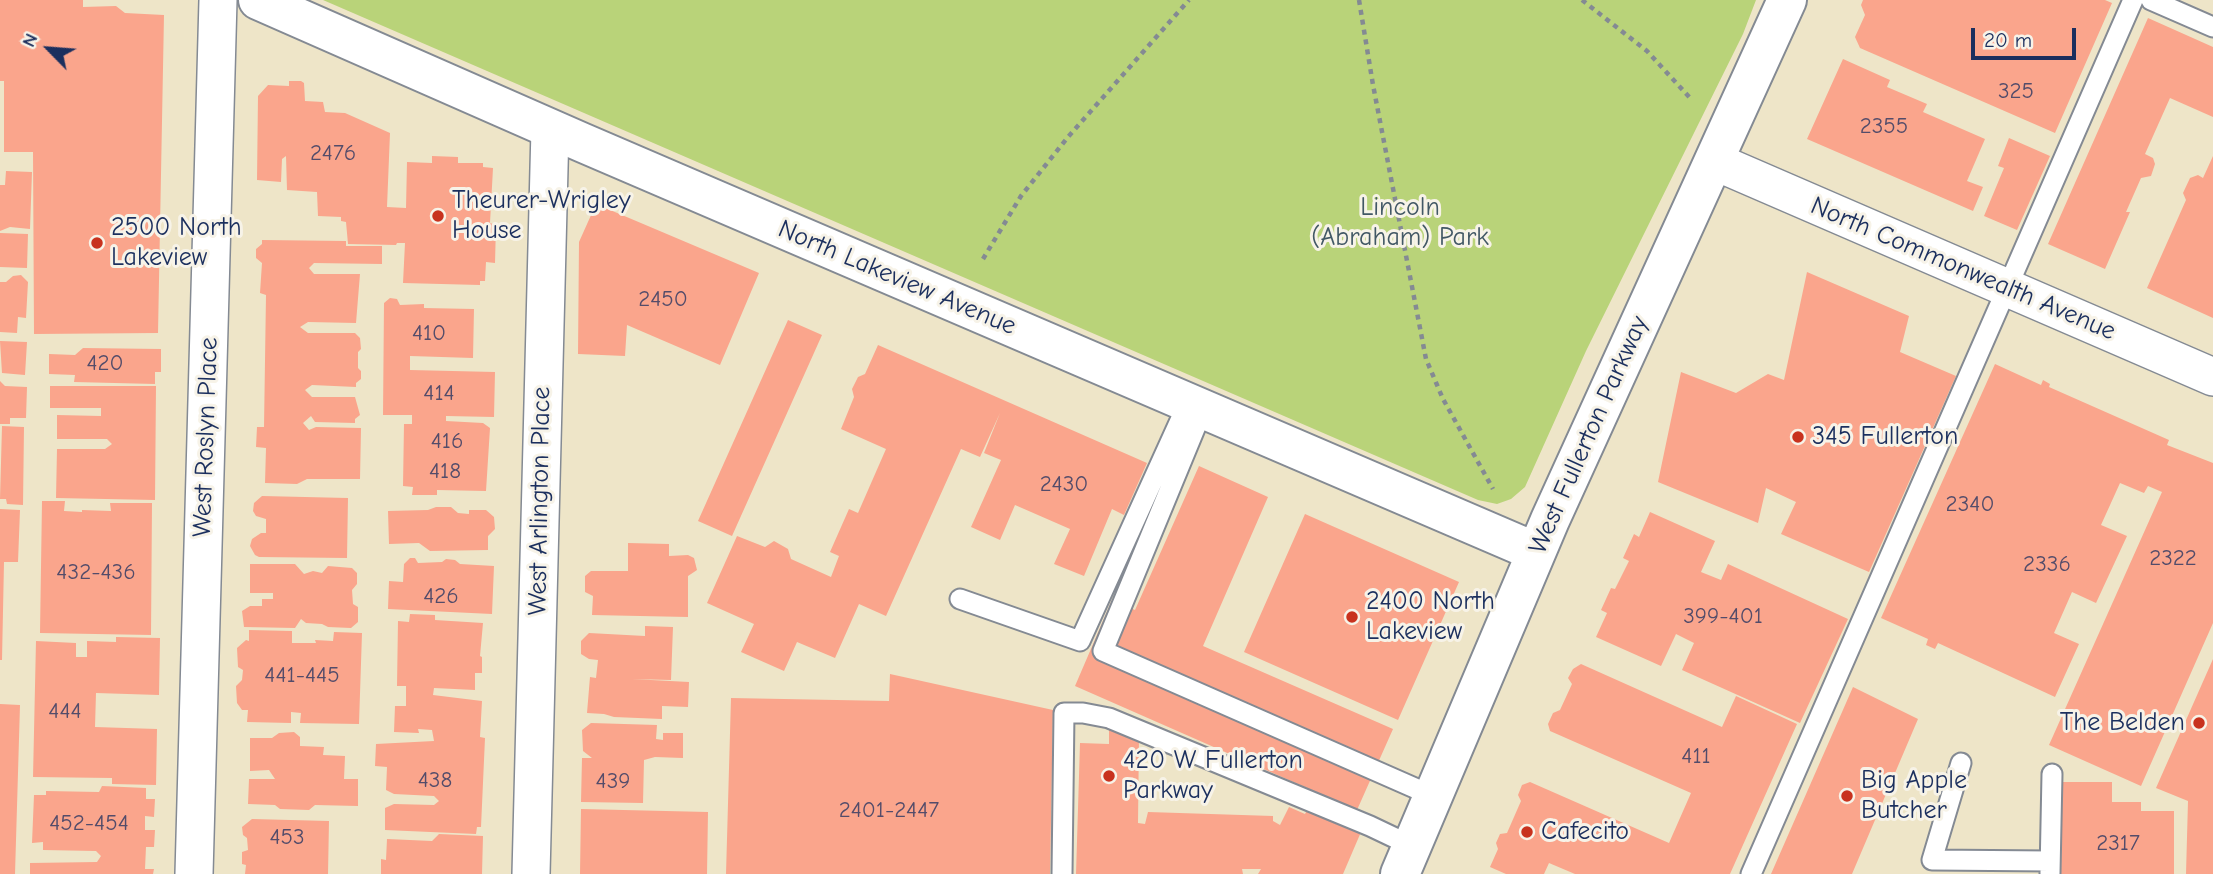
<!DOCTYPE html>
<style>
body{margin:0}
#map{position:relative;width:2213px;height:874px;overflow:hidden;background:#eee5c8;font-family:"Comic Neue",sans-serif}
canvas{display:block}
.north{position:absolute;left:14px;top:14px;width:70px;height:70px;-webkit-text-stroke:5px #f7f3e8;paint-order:stroke;rotate:295deg;font-size:19px;font-weight:700;line-height:28px;text-align:center;color:#1b2f5e}
.north::after{content:'';display:block;margin:auto;width:24px;height:32px;background:#1b2f5e;clip-path:polygon(50% 0,100% 100%,50% 72%,0 100%)}
.scale{position:absolute;left:1971px;top:28px;width:105px;height:32px;box-sizing:border-box;border:4px solid #1b2f5e;border-top:0;padding-left:9px;font-size:21px;line-height:24px;white-space:nowrap;color:#1b2f5e;-webkit-text-stroke:5px #f7f3e8;paint-order:stroke}
</style>
<div id="map">
<canvas width="2213" height="874"></canvas>
<div class="north">N</div>
<div class="scale">20 m</div>
</div>
<script>
const c = document.querySelector('canvas').getContext('2d');
c.lineJoin = 'round';
function fill(path, color) { c.fillStyle = color; c.fill(path, 'evenodd'); }
const shape = rows => new Path2D(rows.map(r => 'M' + r).join(''));
function trace(path, color, width, dash) { c.strokeStyle = color; c.lineWidth = width; c.lineCap = dash ? 'butt' : 'round'; c.setLineDash(dash || []); c.stroke(path); }
function label(font, color, halo, rows, align = 'center') {
  c.font = font + ' "Comic Neue",sans-serif'; c.lineWidth = 6; c.setLineDash([]); c.textBaseline = 'middle'; c.strokeStyle = halo; c.fillStyle = color; for (const [text, x, y, turn = 0] of rows) {
    c.save(); c.translate(x, y); c.rotate((+turn || 0) * Math.PI / 180); c.textAlign = isNaN(turn) ? turn : align; if (halo) c.strokeText(text, 0, 0); c.fillText(text, 0, 0); c.restore();
  }
}
const green = shape([
 [323,0,1756,0,1743,34,1586,351,1525,487,1511,499,1497,504,1478,500]
]);
const building = shape([
 [0,0,83,0,83,7,116,6,125,13,164,15,158,333,34,334,33,152,4,152,4,81,0,81],
 [1863,0,2105,0,2112,3,2055,133,1860,48,1855,37,1865,15,1861,5],
 [2148,18,2213,47,2213,117,2170,98,2145,154,2153,158,2155,164,2151,176,2141,178,2126,212,2130,212,2105,269,2048,244],
 [1843,59,1890,80,1887,87,1927,104,1923,112,1985,139,1967,181,1983,187,1973,211,1807,139],
 [289,81,301,81,304,83,305,101,323,102,325,112,345,113,390,133,387,207,406,208,407,162,432,163,432,156,458,157,458,163,483,163,483,167,493,168,490,223,496,225,495,263,486,262,485,281,480,281,480,285,403,283,405,243,397,243,396,245,348,244,346,222,341,221,341,217,318,216,317,192,287,190,286,156,282,159,281,182,257,180,258,96,268,85,289,86],
 [2009,138,2050,156,2017,230,1984,216,2004,168,1998,166],
 [2213,156,2213,318,2147,288,2186,200,2183,193,2190,178,2198,175,2203,178],
 [6,171,32,172,30,229,10,227,0,231,0,185,5,185],
 [596,204,759,273,720,365,627,325,625,356,578,354,579,242],
 [0,233,28,234,27,268,0,267],
 [262,240,346,241,346,246,382,246,382,264,314,263,309,268,314,274,360,274,356,323,308,322,300,327,308,333,355,333,360,338,361,349,358,352,358,368,361,371,361,379,356,383,356,387,312,385,305,390,312,397,355,397,360,415,355,419,355,423,315,422,311,416,303,423,309,430,316,427,361,428,360,479,307,479,297,484,265,483,266,448,256,447,257,427,264,427,266,295,260,293,262,263,256,258,256,249,262,244],
 [1807,272,1909,316,1900,352,1956,376,1869,572,1781,534,1796,502,1766,488,1758,523,1658,482,1681,372,1736,393,1768,374,1784,380],
 [21,275,28,282,26,318,18,317,17,333,0,332,0,282,6,282,13,276],
 [390,298,397,299,400,305,424,304,424,308,474,309,473,358,410,356,410,370,495,372,494,417,446,416,446,421,483,423,490,428,486,491,437,490,437,495,412,495,413,487,403,486,404,424,412,424,412,415,383,415,384,303],
 [788,320,822,335,732,536,698,521],
 [0,341,27,342,25,375,2,373],
 [878,345,1147,463,1124,515,1112,509,1084,576,1054,564,1070,529,1015,505,1000,540,971,527,1001,460,984,453,1000,413,980,457,961,449,886,616,859,604,835,658,797,642,784,671,741,652,754,624,707,603,737,536,765,547,774,541,788,549,791,559,831,577,839,556,830,552,849,509,858,513,886,449,841,429,854,397,852,389,858,377,865,374],
 [83,348,161,349,161,372,155,372,155,384,74,382,75,375,49,374,49,354,75,355],
 [1995,364,2041,385,2043,380,2050,384,2049,387,2169,440,2167,445,2213,463,2213,623,2141,786,2049,745,2162,492,2148,486,2144,493,2120,483,2101,525,2127,536,2096,603,2072,592,2054,633,2079,644,2055,697,1938,643,1935,649,1926,645,1928,639,1881,618],
 [0,381,5,386,27,387,26,418,10,418,10,424,0,424],
 [50,386,156,386,155,500,56,498,57,449,105,449,112,444,107,439,57,439,57,415,101,416,101,408,50,408],
 [2,426,24,427,23,505,7,504,6,499,0,499],
 [1199,466,1268,497,1203,646,1393,729,1357,810,1075,686,1112,600,1135,610],
 [262,496,348,498,347,558,259,557,255,555,250,546,252,539,261,533,266,533,266,519,256,516,253,511,254,503],
 [42,501,65,501,64,511,82,512,82,510,111,511,110,503,152,503,151,635,40,633],
 [436,507,451,507,458,513,469,514,469,510,486,510,494,517,495,529,488,536,488,550,430,551,419,543,389,544,388,511,428,510],
 [0,509,20,510,18,562,4,562,2,660,0,660],
 [1650,512,1715,541,1701,572,1721,580,1728,564,1848,619,1800,723,1682,670,1694,643,1676,634,1661,666,1596,637,1607,613,1601,610,1611,588,1615,589,1629,561,1623,558,1634,534,1639,537],
 [1305,514,1459,582,1398,720,1244,652],
 [628,543,669,544,669,556,688,555,694,558,697,570,688,576,688,617,592,615,593,596,585,592,585,576,591,571,628,571],
 [410,558,415,558,418,563,442,562,446,559,455,560,460,564,494,566,492,614,388,609,389,581,403,582,404,564],
 [250,564,295,564,304,574,313,571,322,573,328,566,352,568,357,573,357,584,352,590,353,604,358,607,358,622,351,628,328,627,322,624,306,623,301,619,295,628,244,627,242,611,250,606,262,606,262,599,273,599,273,593,250,593],
 [410,614,435,615,435,620,483,623,480,656,482,657,482,673,475,673,475,690,434,688,433,695,482,701,480,737,485,738,481,827,477,827,476,834,385,830,385,808,394,804,434,805,439,801,434,796,394,794,386,790,387,767,375,766,376,744,434,741,432,730,418,729,419,733,394,732,395,706,406,706,406,686,397,686,398,621,409,622],
 [645,626,673,627,671,680,632,679,689,682,688,707,662,706,662,719,614,717,604,714,587,713,590,677,596,678,598,660,589,659,581,654,581,641,589,633,645,636],
 [249,630,292,631,292,643,316,643,315,640,333,641,334,632,362,633,359,724,300,723,301,713,291,712,291,723,247,722,248,710,242,710,237,703,236,686,242,680,243,670,238,667,237,648,246,640,249,641],
 [116,637,160,638,159,695,96,693,95,727,157,729,156,785,112,784,112,778,33,777,36,641,76,643,76,657,87,657,87,641,116,642],
 [2213,659,2213,874,2186,874,2188,801,2156,788],
 [1581,664,1722,727,1736,696,1797,724,1730,874,1575,874,1549,863,1544,874,1506,874,1490,867,1498,849,1496,843,1500,834,1507,833,1521,801,1518,795,1522,785,1530,782,1669,843,1691,793,1550,731,1548,724,1553,713,1560,710,1572,684,1568,678,1573,669],
 [890,674,1053,710,1050,874,726,874,731,698,889,701],
 [1853,687,1918,719,1852,874,1771,874],
 [0,704,20,705,15,874,0,874],
 [591,723,657,725,656,739,663,740,663,733,683,733,683,758,655,757,644,760,643,803,581,802,582,758,592,758,583,751,582,730],
 [1109,727,1139,737,1138,823,1145,824,1148,812,1273,816,1273,821,1280,825,1289,807,1305,814,1308,808,1361,832,1343,874,1258,874,1261,869,1242,869,1243,874,1076,874,1080,743,1109,744],
 [294,732,300,737,300,746,324,747,323,755,345,756,344,779,358,779,358,806,315,805,309,810,280,809,275,805,248,804,249,779,275,779,269,770,250,771,250,738,272,738,279,733],
 [2062,782,2112,782,2112,802,2141,802,2141,811,2174,811,2174,874,2061,874],
 [102,786,146,788,146,799,155,799,154,817,145,816,145,830,155,830,154,847,146,847,145,869,154,869,153,874,30,874,30,863,97,862,101,856,96,851,43,850,43,842,32,843,34,795,46,795,46,791,99,792],
 [581,809,708,812,707,874,580,874],
 [252,819,329,821,328,874,245,874,246,865,242,864,242,852,248,850,247,838,243,835,242,827],
 [439,834,483,836,482,874,381,874,381,859,386,860,387,839,432,841]
]);
const path = shape([
 [1359,0,1373,85,1426,359,1443,399,1493,489],
 [1582,0,1647,51,1691,99],
 [983,259,1021,196,1068,137,1189,0]
]);
const lane = shape([
 [2151,0,2213,27],
 [1203,409,1103,651,1433,796],
 [960,599,1080,641,1188,403],
 [1961,763,1932,860,2050,861],
 [2050,873,2052,774],
 [1062,874,1064,713,1083,713,1109,718,1370,826,1412,846],
 [1751,874,2133,0]
]);
const street = shape([
 [1714,161,2213,377],
 [194,874,218,0],
 [531,874,550,129]
]);
const secondary = shape([
 [258,0,581,142,1536,552],
 [1400,874,1550,520,1787,0]
]);
const markers = [
 [438,216,7,"#c8321e"],
 [97,243,7,"#c8321e"],
 [1798,437,7,"#c8321e"],
 [1352,617,7,"#c8321e"],
 [2199,723,7,"#c8321e"],
 [1109,776,7,"#c8321e"],
 [1847,796,7,"#c8321e"],
 [1527,832,7,"#c8321e"]
];
const numberNames = [
 ["325",2016,91],
 ["2355",1884,126],
 ["2476",333,153],
 ["2450",663,299],
 ["410",429,333],
 ["420",105,363],
 ["414",439,393],
 ["416",447,441],
 ["418",445,471],
 ["2430",1064,484],
 ["2340",1970,504],
 ["2322",2173,558],
 ["2336",2047,564],
 ["432-436",96,572],
 ["426",441,596],
 ["399-401",1723,616],
 ["441-445",302,675],
 ["444",65,711],
 ["411",1696,756],
 ["438",435,780],
 ["439",613,781],
 ["2401-2447",889,810],
 ["452-454",89,823],
 ["453",287,837],
 ["2317",2118,843]
];
const poiNames = [
 ["Theurer-Wrigley",452,201],
 ["House",452,231],
 ["2500 North",111,228],
 ["Lakeview",111,258],
 ["345 Fullerton",1812,437],
 ["2400 North",1366,602],
 ["Lakeview",1366,632],
 ["The Belden",2185,723,"right"],
 ["420 W Fullerton",1123,761],
 ["Parkway",1123,791],
 ["Big Apple",1861,781],
 ["Butcher",1861,811],
 ["Cafecito",1541,832]
];
const parkNames = [
 ["Lincoln",1400,208],
 ["(Abraham) Park",1400,238]
];
const streetNames = [
 ["North Commonwealth Avenue",1963,269,23],
 ["North Lakeview Avenue",897,278,23],
 ["West Fullerton Parkway",1589,435,-66],
 ["West Roslyn Place",206,437,-88],
 ["West Arlington Place",540,501,-89]
];
fill(green, '#b9d379');
fill(building, '#faa58c');
trace(lane, '#848a93', 23);
trace(street, '#848a93', 40);
trace(secondary, '#848a93', 42);
trace(path, '#848a93', 4.5, [5, 5]);
trace(lane, '#fff', 19);
trace(street, '#fff', 37);
trace(secondary, '#fff', 38);
for (const [x, y, r, color] of markers) { const dot = new Path2D(); dot.arc(x, y, r, 0, 2 * Math.PI); c.fillStyle = color; c.fill(dot); trace(dot, '#f7f3e8', 2.5); }
label('23px', '#534c6a', null, numberNames);
label('26px', '#1b2f5e', '#f7f3e8', poiNames, 'left');
label('26px', '#425865', '#f7f3e8', parkNames);
label('26px', '#1b2f5e', '#f7f3e8', streetNames);
</script>
